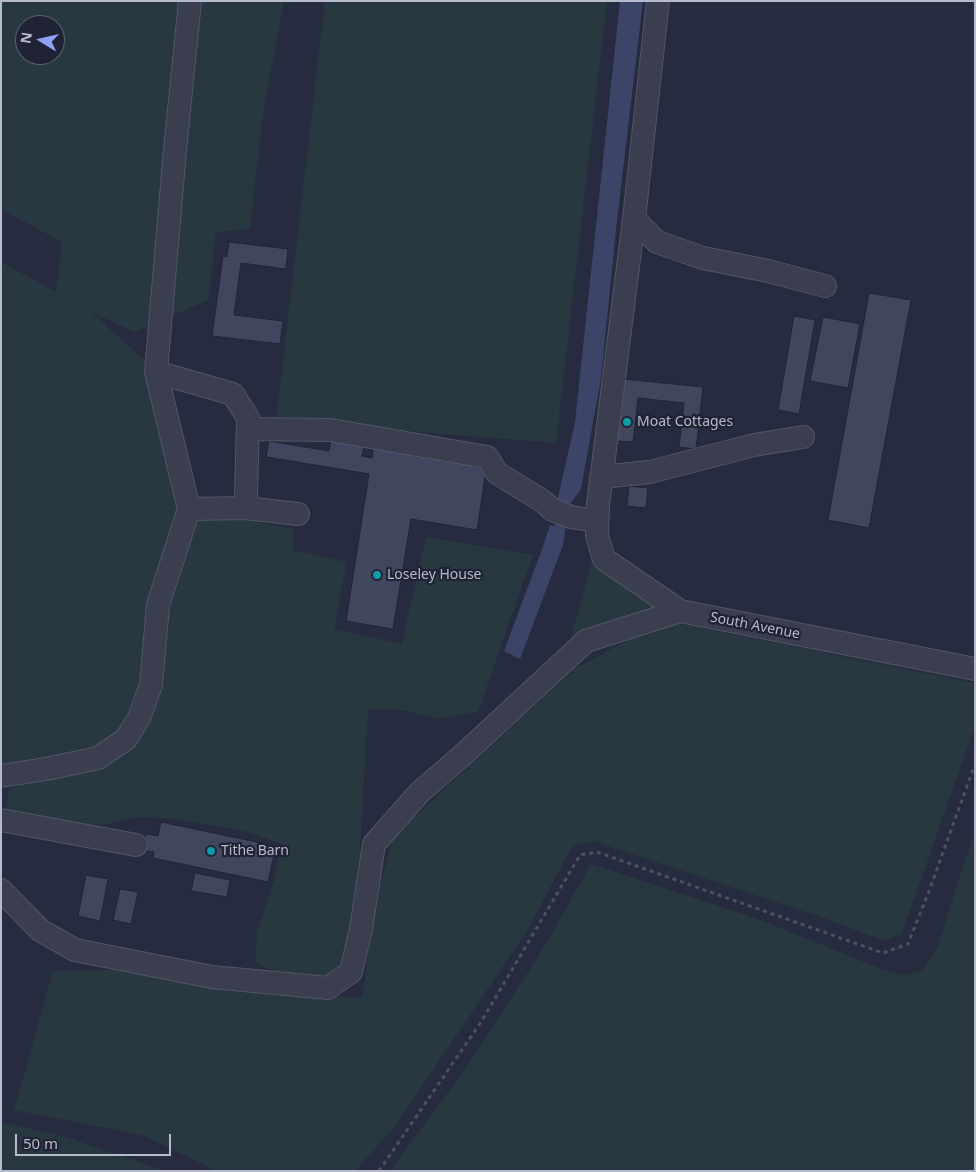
<!DOCTYPE html>
<style>
body{margin:0}
#map{position:relative;width:976px;height:1172px;overflow:hidden;background:#262b3f;font-family:"Noto Sans",sans-serif}
canvas{display:block}
.frame{position:absolute;inset:0;border:2px solid #b6baca;pointer-events:none}
.north{position:absolute;left:15px;top:15px;width:50px;height:50px;box-sizing:border-box;background:#1f2334;border:1px solid #5b5f70;border-radius:50%;rotate:279deg;font-size:14px;font-weight:700;line-height:20px;text-align:center;color:#b6baca}
.north::after{content:'';display:block;margin:auto;width:18px;height:22px;background:#90a2f5;clip-path:polygon(50% 0,100% 100%,50% 72%,0 100%)}
.scale{position:absolute;left:15px;top:1134px;width:156px;height:22px;box-sizing:border-box;border:2px solid #b6baca;border-top:0;padding-left:6px;font-size:15px;line-height:18px;white-space:nowrap;color:#b6baca;-webkit-text-stroke:4px #1f2334;paint-order:stroke}
</style>
<div id="map">
<canvas width="976" height="1172"></canvas>
<div class="frame"></div>
<div class="north">N</div>
<div class="scale">50 m</div>
</div>
<script>
const c = document.querySelector('canvas').getContext('2d');
c.lineJoin = 'round';
function fill(path, color) { c.fillStyle = color; c.fill(path, 'evenodd'); }
const shape = rows => new Path2D(rows.map(r => 'M' + r).join(''));
function trace(path, color, width, dash) { c.strokeStyle = color; c.lineWidth = width; c.lineCap = dash ? 'butt' : 'round'; c.setLineDash(dash || []); c.stroke(path); }
function label(font, color, halo, rows, align = 'center') {
  c.font = font + ' "Noto Sans",sans-serif'; c.lineWidth = 4.5; c.setLineDash([]); c.textBaseline = 'middle'; c.strokeStyle = halo; c.fillStyle = color; for (const [text, x, y, turn = 0] of rows) {
    c.save(); c.translate(x, y); c.rotate((+turn || 0) * Math.PI / 180); c.textAlign = isNaN(turn) ? turn : align; if (halo) c.strokeText(text, 0, 0); c.fillText(text, 0, 0); c.restore();
  }
}
const green = shape([
 [1,1,284,1,263,114,250,229,216,232,208,300,135,332,91,312,149,364,179,505,145,664,131,717,103,745,52,762,1,766,1,262,56,292,62,242,1,209],
 [25,25,55,25,55,55,25,55],
 [325,1,607,1,556,443,276,421],
 [202,512,294,529,293,550,347,562,334,629,402,644,426,537,533,555,478,712,439,719,402,710,368,710,358,885,345,964,320,979,293,978,255,963,257,932,273,883,282,844,244,831,177,819,137,817,102,825,6,812,9,790,31,779,137,737,168,606,187,546],
 [593,557,665,610,570,642],
 [677,623,975,683,975,726,902,933,885,941,818,916,593,841,572,846,530,926,396,1125,355,1171,217,1171,142,1135,14,1110,53,971,117,970,273,994,362,998,376,898,394,836,576,668,633,638],
 [975,830,975,1171,390,1171,463,1072,543,949,591,864,758,919,884,970,904,975,922,970,937,948],
 [1,1122,66,1137,164,1171,1,1171]
]);
const water = shape([
 [620,1,643,1,616,229,601,378,581,489,569,506,563,545,520,659,504,651,541,552,550,525,555,526,561,504,557,502,575,422]
]);
const building = shape([
 [229,242,288,249,286,269,241,263,234,315,283,321,280,344,212,336,223,256,227,257,229,242],
 [869,293,911,300,869,528,828,520,869,293],
 [794,316,815,320,799,414,778,410,794,316],
 [823,317,860,324,848,388,810,381,823,317],
 [622,379,703,387,696,449,679,447,684,403,638,398,633,442,616,441,622,379],
 [332,437,365,442,362,456,372,458,374,445,487,464,477,530,411,519,393,629,346,621,369,474,266,457,269,441,329,451,332,437],
 [629,486,648,488,646,508,627,506,629,486],
 [161,822,276,846,268,882,153,858,154,852,142,850,146,834,158,836,161,822],
 [195,873,230,880,227,897,191,891,195,873],
 [86,875,108,879,100,921,78,916,86,875],
 [120,889,138,892,131,924,113,920,120,889]
]);
const path = shape([
 [379,1171,481,1022,580,855,597,852,883,953,908,944,929,891,975,764]
]);
const minor = shape([
 [658,1,634,219,598,505,597,536,604,559,680,611,975,669],
 [634,219,657,242,703,258,768,271,825,286],
 [156,372,233,394,248,418,246,497,245,508,189,509],
 [248,429,330,430,487,457,497,473,541,500,553,510,571,517,597,521],
 [601,477,650,472,754,445,803,437],
 [245,508,298,514],
 [1,776,46,769,98,758,126,739,139,718,151,685,158,605,189,509,156,372,175,150,190,1],
 [1,820,136,845],
 [1,890,40,930,75,950,212,977,328,988,351,972,361,929,374,844,420,792,464,754,586,641,680,611]
]);
const markers = [
 [627,422,5,"#0f9aa8"],
 [377,575,5,"#0f9aa8"],
 [211,851,5,"#0f9aa8"]
];
const poiNames = [
 ["Moat Cottages",637,422],
 ["Loseley House",387,575],
 ["Tithe Barn",221,851]
];
const streetNames = [
 ["South Avenue",755,626,11]
];
fill(green, '#283840');
fill(water, '#3c4567');
fill(building, '#40465d');
trace(building, '#212536', 1);
trace(minor, '#525667', 24);
trace(path, '#46555d', 3, [4, 4]);
trace(minor, '#3a3e4f', 22);
for (const [x, y, r, color] of markers) { const dot = new Path2D(); dot.arc(x, y, r, 0, 2 * Math.PI); c.fillStyle = color; c.fill(dot); trace(dot, '#1f2334', 2); }
label('14px', '#b6baca', '#1f2334', poiNames, 'left');
label('14px', '#b6baca', '#1f2334', streetNames);
</script>
